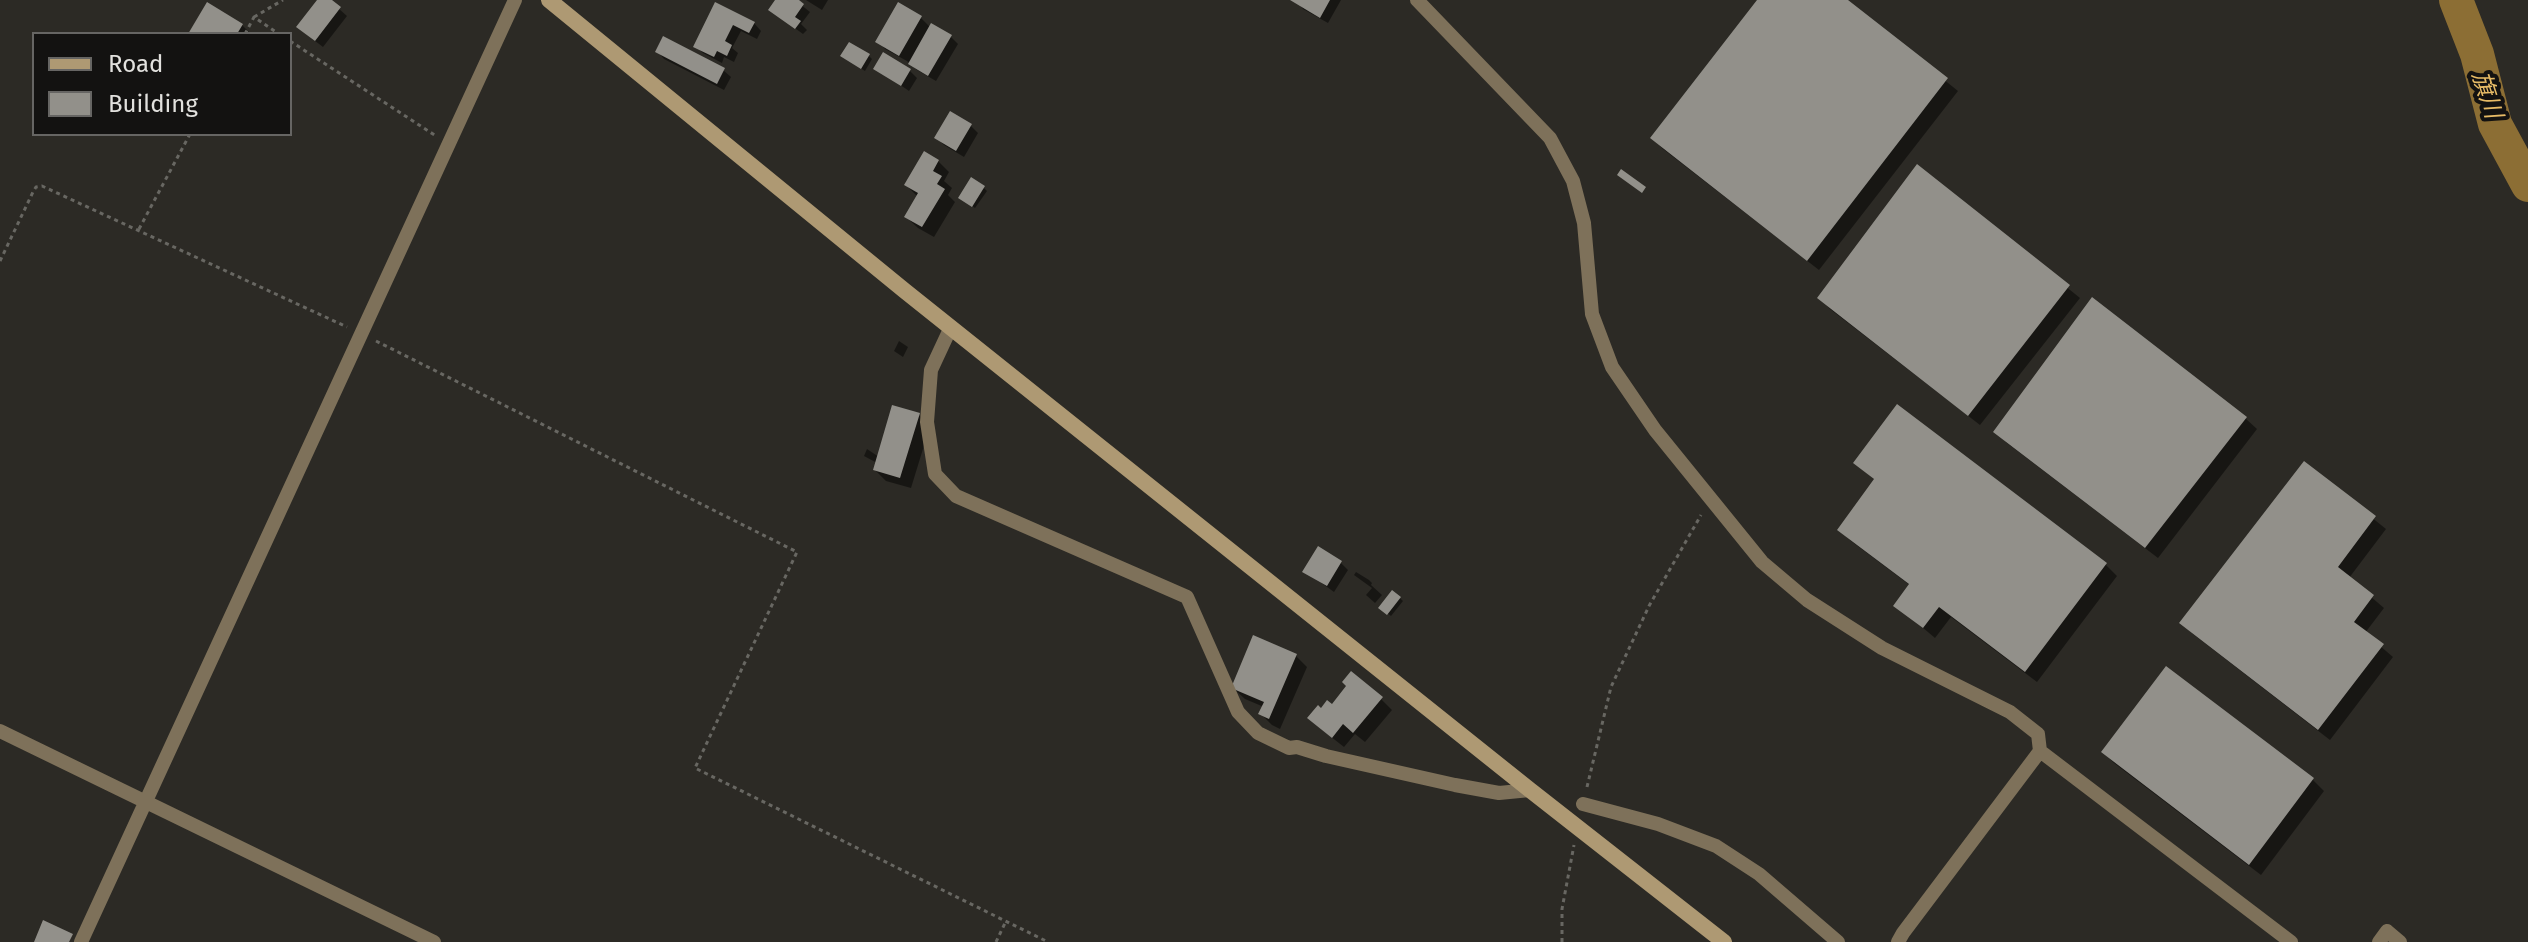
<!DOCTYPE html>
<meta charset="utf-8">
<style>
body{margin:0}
#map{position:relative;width:2528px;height:942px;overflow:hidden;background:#2c2a25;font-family:"Fira Sans",sans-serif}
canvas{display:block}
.legend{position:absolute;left:32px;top:32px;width:260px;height:104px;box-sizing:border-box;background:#131211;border:2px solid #666563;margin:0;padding:10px 14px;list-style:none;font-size:24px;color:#e2e1de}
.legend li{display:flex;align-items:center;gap:16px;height:40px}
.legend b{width:40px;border:2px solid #666563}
</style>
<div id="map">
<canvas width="2528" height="942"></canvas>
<ul class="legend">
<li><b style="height:10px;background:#ae9973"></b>Road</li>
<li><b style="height:22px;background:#92908a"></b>Building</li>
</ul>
</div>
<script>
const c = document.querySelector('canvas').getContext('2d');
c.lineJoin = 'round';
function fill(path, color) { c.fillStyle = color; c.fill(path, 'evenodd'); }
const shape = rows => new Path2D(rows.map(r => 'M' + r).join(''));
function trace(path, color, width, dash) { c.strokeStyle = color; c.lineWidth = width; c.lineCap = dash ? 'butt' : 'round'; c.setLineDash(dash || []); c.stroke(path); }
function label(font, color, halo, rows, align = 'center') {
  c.font = font + ' "Fira Sans","Noto Sans JP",sans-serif'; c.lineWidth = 8; c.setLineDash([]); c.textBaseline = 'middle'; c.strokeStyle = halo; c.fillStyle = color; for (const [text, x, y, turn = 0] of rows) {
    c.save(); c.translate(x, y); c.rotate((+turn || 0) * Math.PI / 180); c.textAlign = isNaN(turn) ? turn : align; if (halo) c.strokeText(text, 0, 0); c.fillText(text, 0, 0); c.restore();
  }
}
const shadow = shape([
 [320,0,329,0,347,16,323,47,306,34],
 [777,0,795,0,810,12,801,24,807,30,803,34,778,16],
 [806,0,828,0,822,10],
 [1296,0,1341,0,1328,23,1303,9],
 [1759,0,1845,0,1958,91,1819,270,1663,149,1652,138],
 [716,5,754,23,761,31,757,39,741,31,732,48,738,53,734,62,724,57,722,63,703,53,696,46],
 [921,18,930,27,950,36,958,44,936,81,917,70,907,61,885,49,878,41],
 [242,25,251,34,191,34],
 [657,51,723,70,731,77,724,90,664,59],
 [869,56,872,59,865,71,846,59],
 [876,68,910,71,917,78,909,91],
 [971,126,978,133,964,157,944,145,937,138],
 [938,161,949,172,944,181,952,188,948,195,955,202,934,237,918,228,906,217,918,197,906,185],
 [1918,167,2080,298,1980,425,1830,309,1819,297],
 [984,188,987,191,975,208,964,200],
 [899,341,908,347,903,357,894,351],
 [919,415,930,426,911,488,886,481,875,470,877,463,864,456,867,449,879,457],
 [2245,418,2257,429,2158,558,2007,443,1996,432],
 [1855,463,2105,564,2117,576,2037,682,1951,617,1935,638,1896,605,1911,586,1851,541,1839,530,1876,481],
 [2304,463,2386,529,2349,578,2384,608,2365,633,2393,657,2330,740,2193,634,2182,623],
 [1341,563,1348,570,1334,592,1305,571],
 [1356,572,1369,580,1372,583,1371,585,1382,595,1375,603,1366,595,1372,588,1354,575],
 [1393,592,1403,601,1391,616,1381,608],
 [1295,655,1307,667,1280,729,1272,725,1261,714,1264,707,1245,699,1233,688],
 [2167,669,2313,780,2324,791,2261,875,2114,763,2103,752],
 [1381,699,1392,710,1365,742,1355,734,1344,747,1321,729,1322,710]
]);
const river = shape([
 [2456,0,2477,54,2495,124,2528,185]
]);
const building = shape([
 [317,0,332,0,341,7,315,41,296,27],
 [775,0,799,0,804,4,795,17,801,21,795,29,768,10],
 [1290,0,1330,0,1320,18],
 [1757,0,1848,0,1948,78,1807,261,1650,138],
 [207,2,243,24,237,34,188,34],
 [715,2,755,22,749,33,733,25,725,41,732,45,727,56,717,51,714,57,693,47],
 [898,2,922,16,899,56,875,42],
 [931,23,952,35,928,76,908,64],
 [663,36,725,68,717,84,655,52],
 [849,42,870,54,861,69,840,56],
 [883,52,911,69,901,86,873,69],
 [950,111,972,124,956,151,934,138],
 [924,151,939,160,933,171,942,176,937,184,945,189,922,227,904,217,918,193,904,185],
 [1917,164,2070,285,1968,416,1817,298],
 [1621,169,1646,187,1642,193,1617,175],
 [971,177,985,186,972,207,958,198],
 [2092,297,2247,417,2145,548,1993,432],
 [1897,404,2107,563,2025,672,1939,607,1923,628,1893,606,1909,584,1837,530,1874,479,1853,463],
 [892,405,920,413,900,478,873,470],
 [2304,461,2376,516,2338,567,2374,595,2354,622,2384,644,2318,730,2179,623],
 [1318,546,1342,561,1327,586,1302,572],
 [1392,590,1401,597,1387,615,1378,608],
 [1253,635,1297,654,1269,719,1258,714,1264,702,1231,688],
 [2166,666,2314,778,2249,865,2101,752],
 [1351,671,1383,697,1353,733,1343,724,1332,738,1307,718,1318,705,1321,708,1327,700,1332,704,1346,686,1342,682],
 [43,920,73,934,69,942,34,942]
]);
const path = shape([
 [254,17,283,0],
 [245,34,254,17,279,34],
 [290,41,436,136],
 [139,229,190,134],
 [0,261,33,192,36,187,42,186,347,327],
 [376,341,797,552,695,768,1048,942],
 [1587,787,1611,687,1649,606,1701,515],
 [996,942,1006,921],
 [1562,942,1562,909,1574,845]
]);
const street = shape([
 [1417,0,1550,138,1573,181,1584,223,1592,314,1612,367,1655,430,1762,562,1807,600,1882,648,2010,712,2038,734,2040,751,1903,933,1898,942],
 [951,327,931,370,927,422,935,474,956,496,1187,597,1238,712,1258,733,1289,748,1297,747,1326,756,1455,785,1499,793,1530,790],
 [0,731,434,942],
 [2040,751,2291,942],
 [1583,804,1658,824,1716,846,1759,874,1838,942],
 [81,942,515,0],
 [2379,942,2387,931,2400,942]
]);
const secondary = shape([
 [549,0,905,291,1530,790,1724,942]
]);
const waterNames = [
 ["旗川",2486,95,72]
];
fill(shadow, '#0007');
trace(river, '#8c6e34', 34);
fill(building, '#92908a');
trace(path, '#686762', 3, [4, 4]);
trace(street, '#7e715a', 14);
trace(secondary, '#ae9973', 16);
label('italic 24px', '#e7bb66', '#131211', waterNames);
</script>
